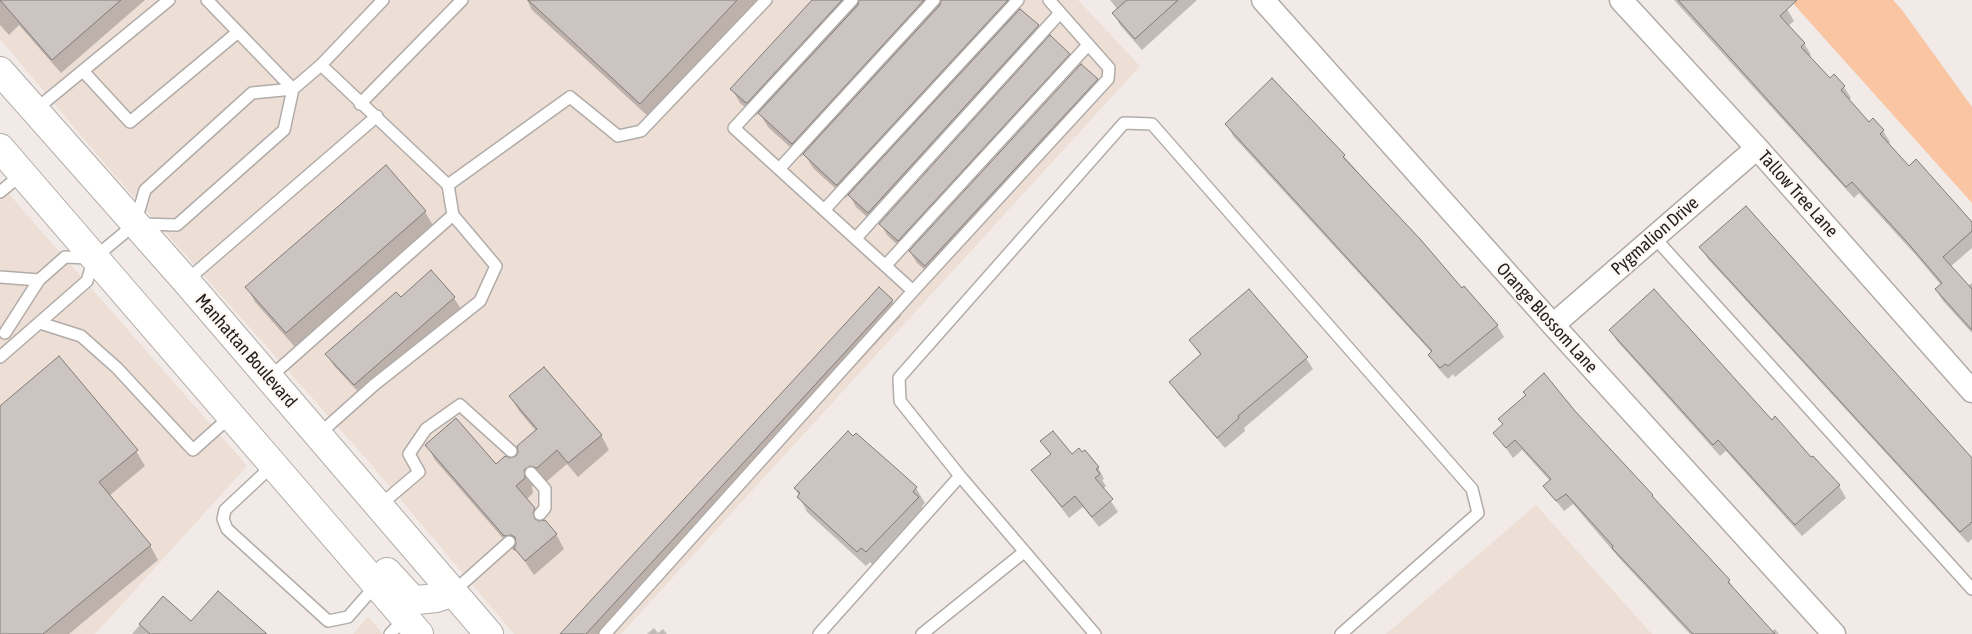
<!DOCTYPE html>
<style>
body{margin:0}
canvas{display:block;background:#f1eae6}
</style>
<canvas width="1972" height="634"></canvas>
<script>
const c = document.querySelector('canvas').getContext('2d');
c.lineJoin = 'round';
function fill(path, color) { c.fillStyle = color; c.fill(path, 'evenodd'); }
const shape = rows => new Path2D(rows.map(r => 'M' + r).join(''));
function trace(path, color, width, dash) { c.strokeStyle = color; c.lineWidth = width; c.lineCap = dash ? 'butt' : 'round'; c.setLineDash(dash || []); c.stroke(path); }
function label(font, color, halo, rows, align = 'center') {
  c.font = font + ' "Asap Condensed",sans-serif'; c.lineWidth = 4.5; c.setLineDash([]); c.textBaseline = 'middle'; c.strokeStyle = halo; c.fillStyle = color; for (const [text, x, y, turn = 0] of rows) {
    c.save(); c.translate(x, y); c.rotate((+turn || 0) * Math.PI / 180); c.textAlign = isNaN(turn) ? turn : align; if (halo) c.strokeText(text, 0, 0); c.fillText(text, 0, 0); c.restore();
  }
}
const built = shape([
 [0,0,1078,0,1140,66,621,634,514,634,369,462,111,171,0,39],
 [0,184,247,466,95,634,0,634],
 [1536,505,1652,634,1386,634],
 [368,617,383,634,353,634]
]);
const green = shape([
 [1790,0,1893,0,1902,10,1972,107,1972,203]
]);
const shadow = shape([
 [0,0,145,0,61,73,19,25,9,35,0,25],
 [527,0,761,0,650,118,532,10],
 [814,0,1024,0,1015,10,1017,14,1038,26,1044,38,875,224,856,207,849,194,846,198,813,168,804,153,801,157,768,127,759,112,756,116,740,103,732,89],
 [1110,0,1197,0,1142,50,1120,25,1114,14,1118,10],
 [1674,0,1779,0,1787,9,1794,21,1788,26,1804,43,1811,55,1808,57,1830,80,1844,87,1851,98,1848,101,1869,124,1873,120,1883,131,1890,142,1888,144,1908,167,1972,224,1972,248,1950,267,1968,286,1972,283,1972,333,1943,301,1936,290,1941,285,1914,253,1859,193,1854,198],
 [1069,54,1076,66,905,252,887,235,881,224],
 [1097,80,1103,91,933,277,917,263,910,252],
 [1227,124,1344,156,1461,290,1497,325,1504,337,1455,377,1453,374,1448,379,1437,367,1430,355,1432,353,1233,136],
 [386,167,425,212,434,227,295,347,255,302,247,287],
 [1745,208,1927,408,1933,418,1972,461,1972,539,1968,543,1708,259,1701,248],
 [431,272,454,298,461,309,362,396,334,366,327,354,401,299],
 [879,289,892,301,901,316,608,634,562,634],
 [1610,330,1811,459,1813,457,1839,486,1846,498,1802,536,1726,451,1720,456,1617,341],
 [1190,340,1306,358,1313,369,1244,428,1245,431,1225,448,1178,394,1171,382,1201,356],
 [511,397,601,435,609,450,578,477,567,464,546,482,535,482,532,487,533,493,526,500,541,522,556,534,564,549,534,575,517,550,514,551,435,460,427,445,496,466,517,457,536,431,519,411],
 [0,407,136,451,145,466,109,496,150,545,158,560,69,634,0,634],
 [1574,412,1729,581,1736,592,1772,632,1775,629,1779,634,1690,634,1620,559,1573,504,1564,511,1544,486,1550,481,1522,450,1513,458,1495,433,1504,425,1500,419],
 [1042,442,1098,467,1104,479,1102,480,1106,486,1103,489,1118,512,1099,527,1083,507,1069,518,1033,470,1051,455],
 [795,488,916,488,925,503,922,506,926,513,875,567,870,562,866,566,807,512],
 [163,598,191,623,264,634,132,634],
 [654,628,658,633,663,629,667,634,647,634]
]);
const building = shape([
 [0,0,121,0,52,60,0,0],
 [528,0,737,0,640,104,528,0],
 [812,0,842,0,747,103,745,102,730,89,812,0],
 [859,0,924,0,792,144,758,113,858,5,859,0],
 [941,0,1008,0,837,185,835,184,803,154,940,5,941,0],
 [1127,0,1178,0,1135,39,1112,13,1127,0],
 [1678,0,1797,0,1780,16,1805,43,1801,47,1830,78,1834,74,1845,86,1841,90,1869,122,1873,118,1884,130,1880,134,1909,166,1916,159,1972,222,1972,231,1943,257,1972,289,1972,330,1935,289,1942,283,1906,241,1852,182,1846,187,1678,0],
 [1020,9,1039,25,868,213,848,195,1020,9],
 [1050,35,1070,54,898,241,879,224,1050,35],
 [1081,64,1098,79,925,266,909,251,1081,64],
 [1272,78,1345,155,1343,157,1421,240,1462,288,1464,286,1498,325,1448,366,1445,364,1440,368,1428,355,1432,351,1225,124,1272,78],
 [386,165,426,211,286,333,245,287,386,165],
 [1746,206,1972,458,1972,522,1960,532,1699,247,1746,206],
 [431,270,455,297,354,385,325,354,396,292,401,297,431,270],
 [879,287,893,300,586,634,560,634,879,287],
 [1249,289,1308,357,1238,416,1239,418,1217,438,1169,382,1201,354,1189,340,1249,289],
 [1654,289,1772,420,1775,416,1811,457,1813,456,1840,485,1795,525,1718,440,1713,445,1609,330,1654,289],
 [59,356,138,450,99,482,151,545,43,634,0,634,0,406,59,356],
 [544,367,602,435,568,463,557,450,537,468,530,466,524,470,525,478,516,486,535,508,533,513,535,519,539,521,545,520,557,534,525,561,514,548,516,544,515,537,511,535,504,536,425,445,456,418,496,464,505,456,510,458,516,456,518,452,517,446,537,429,509,396,544,367],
 [1544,373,1575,411,1653,495,1652,496,1730,580,1728,582,1775,634,1693,634,1612,548,1613,546,1566,494,1556,501,1543,486,1551,479,1515,440,1506,448,1493,433,1503,424,1498,419,1526,395,1523,392,1544,373],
 [848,431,853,436,856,433,897,469,917,487,913,492,919,497,866,552,861,548,857,552,797,497,800,493,794,488,848,431],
 [1053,431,1072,454,1079,448,1082,452,1085,450,1099,467,1096,469,1100,474,1095,478,1113,499,1092,517,1075,496,1062,507,1031,470,1051,454,1040,441,1053,431],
 [218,591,267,634,150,634,139,624,163,596,191,621,218,591]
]);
const service = shape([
 [207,0,293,89],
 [83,71,130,122,238,32],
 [360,104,462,0],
 [35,110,169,0],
 [780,168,934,0],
 [448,185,570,97,618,136,641,131,766,0],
 [0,192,22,174],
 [825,209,1018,0],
 [140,224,177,225,284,130,293,89],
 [1654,237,1972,589],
 [856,238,1060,13],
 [886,265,1088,45],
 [0,277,39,280],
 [186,281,377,116],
 [913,291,1108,79,1109,68,1049,0],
 [40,323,81,336,117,368,193,450,231,416],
 [5,333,39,280,65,257,90,258],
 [0,357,87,281,94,258,135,224,145,190,252,93,293,89,321,65,383,0],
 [269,378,453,215,448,185,321,65],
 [318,435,374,385,480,301,496,266,453,215],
 [273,465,225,510,223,519,227,529,328,621,348,617,376,585],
 [531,473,545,489,545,508,540,514],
 [379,506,419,472,409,454,426,429,460,405,511,451],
 [453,592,509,542],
 [390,634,405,618],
 [605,634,913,291,734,128,852,0],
 [819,634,960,476],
 [922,634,1024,552],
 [1095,634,960,476,900,401,899,378,1124,123,1152,124,1472,489,1478,513,1341,634]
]);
const minor = shape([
 [1263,0,1553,325,1834,634],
 [1621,0,1757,148,1972,391],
 [1553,325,1757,148]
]);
const tertiary = shape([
 [0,71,186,281,489,634],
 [0,148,419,634],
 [387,572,410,597,417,600,436,598,453,592]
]);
const streetNames = [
 ["Tallow Tree Lane",1798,194,48],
 ["Pygmalion Drive",1655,236,-41],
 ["Orange Blossom Lane",1547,318,48],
 ["Manhattan Boulevard",246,351,49]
];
fill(built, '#eddfd6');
fill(green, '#f9c5a3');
fill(shadow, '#0003');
fill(building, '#cbc4c0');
trace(building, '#817b77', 1);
trace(service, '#b2aca8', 14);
trace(minor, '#b2aca8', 25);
trace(tertiary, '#b2aca8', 30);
trace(service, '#fff', 11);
trace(minor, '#fff', 22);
trace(tertiary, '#fff', 28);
label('18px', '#211f1d', '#fef7f3', streetNames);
</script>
